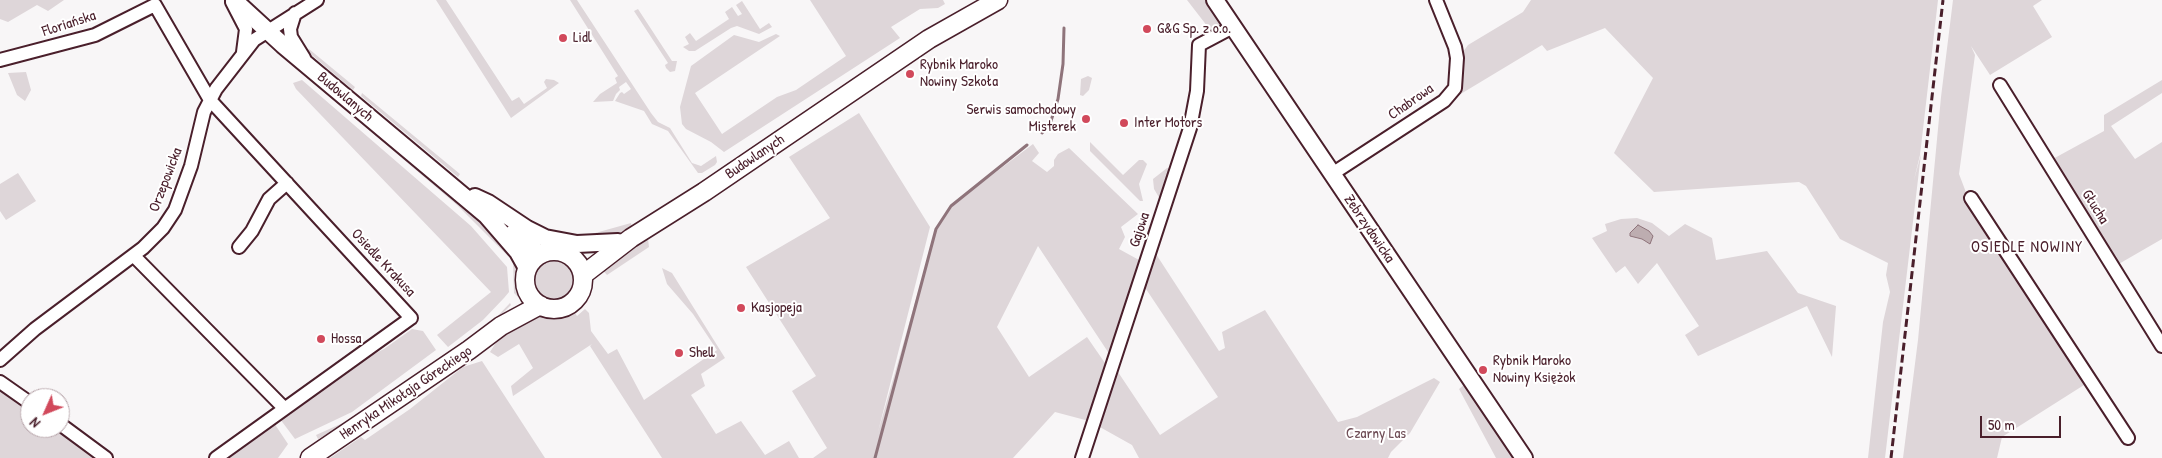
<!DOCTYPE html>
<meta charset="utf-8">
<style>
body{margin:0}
#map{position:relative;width:2162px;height:458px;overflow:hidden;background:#f8f6f7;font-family:"Patrick Hand",sans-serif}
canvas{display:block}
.north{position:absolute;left:20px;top:388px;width:50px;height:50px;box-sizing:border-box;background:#fff;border:1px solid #b7a5aa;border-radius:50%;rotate:226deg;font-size:14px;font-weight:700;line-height:20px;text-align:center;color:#4a1f2b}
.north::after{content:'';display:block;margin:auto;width:18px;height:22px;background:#d1495b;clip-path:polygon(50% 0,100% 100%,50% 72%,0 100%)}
.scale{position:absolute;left:1980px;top:416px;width:81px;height:22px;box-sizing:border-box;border:2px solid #4a1f2b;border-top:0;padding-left:6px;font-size:15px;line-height:18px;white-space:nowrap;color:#4a1f2b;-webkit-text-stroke:4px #fff;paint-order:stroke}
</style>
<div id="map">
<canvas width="2162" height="458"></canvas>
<div class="north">N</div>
<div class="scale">50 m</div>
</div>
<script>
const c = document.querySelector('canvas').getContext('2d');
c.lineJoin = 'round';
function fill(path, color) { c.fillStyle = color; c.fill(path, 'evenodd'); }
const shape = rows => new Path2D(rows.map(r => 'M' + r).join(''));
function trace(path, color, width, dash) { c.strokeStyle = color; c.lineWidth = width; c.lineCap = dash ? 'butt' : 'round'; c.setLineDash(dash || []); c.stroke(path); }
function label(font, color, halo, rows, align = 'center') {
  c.font = font + ' "Patrick Hand",sans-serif'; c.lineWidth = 4; c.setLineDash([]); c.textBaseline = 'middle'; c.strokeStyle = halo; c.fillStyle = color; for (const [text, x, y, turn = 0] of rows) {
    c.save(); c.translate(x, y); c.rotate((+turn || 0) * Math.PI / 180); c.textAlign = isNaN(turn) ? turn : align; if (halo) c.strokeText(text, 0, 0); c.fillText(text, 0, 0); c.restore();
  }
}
const green = shape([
 [0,0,64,0,48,11,37,5,8,22,0,19],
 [436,0,446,0,512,101,519,97,524,104,547,88,544,82,546,79,554,80,559,83,511,118],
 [570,0,577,0,651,113,658,122,670,128,692,163,701,166,716,156,717,162,715,165,702,173,698,173,668,131,652,124,644,111,615,101,620,93,622,92,624,94,631,89,626,82,619,87,620,90,616,94,613,101,593,102,600,94,617,83,615,78,618,76],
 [810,0,943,0,945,4,938,8,920,9,891,27,900,38,724,152,711,142,686,129,682,124,680,107,691,66,734,35,759,42,776,34,780,36,695,93,722,134,777,97,796,90,846,56],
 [1187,0,1207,0,1221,21,1220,27,1216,30,1211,31],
 [1531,0,1938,0,1920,155,1914,180,1921,154,1885,458,1868,458,1883,322,1890,292,1886,275,1888,263,1840,239,1806,186,1799,182,1654,192,1614,153,1653,78,1605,28,1547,51,1542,45,1459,95,1463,52,1468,45,1523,12],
 [1953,0,2042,0,2033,6,2052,37,1990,75,1971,46,1975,55,1959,174,1967,195,2035,301,2084,385,2002,437,1997,458,1903,458,1918,340,1941,97],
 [742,1,760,29,769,23,772,27,759,34,737,26,731,28,695,51,689,51,683,47,689,44,685,37,690,33,696,41,729,19,725,12,732,7,738,16,742,14,736,5],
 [638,9,672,61,677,61,675,71,670,72,666,68,665,65,668,63,634,11],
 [309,49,355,87,353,90,307,51],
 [296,64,486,222,514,252,508,256,457,205,295,67],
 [26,72,31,90,25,101,17,95,8,73],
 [1088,76,1092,78,1089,90,1083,96,1080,95,1081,79],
 [302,80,471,226,507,267,509,292,504,298,483,320,448,347,437,335,491,292,296,89,293,83],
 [2162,80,2162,93,2111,126,2135,159,2162,142,2162,239,2117,265,2051,160,2104,131,2104,115],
 [362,93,460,174,458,177,361,96],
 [859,113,930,227,878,432,936,229,951,206,1033,144,1039,153,1032,161,1047,172,1054,166,1054,160,1058,154,1069,148,1138,214,1121,227,1125,237,1119,249,1139,260,1153,226,1112,352,1108,352,1106,349,1038,246,997,327,1029,377,1087,337,1107,366,1089,421,1055,412,1013,458,813,458,827,448,792,391,816,376,746,267,830,218,789,157],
 [1090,142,1123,175,1139,160,1143,160,1147,164,1139,184,1143,201,1140,201,1090,151],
 [1167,168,1171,169,1160,199,1154,189,1153,179],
 [18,173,36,201,6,220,0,211,0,184],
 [1637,218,1652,223,1669,236,1685,224,1712,238,1716,260,1767,251,1798,293,1836,306,1832,357,1807,306,1698,356,1685,335,1699,326,1657,263,1638,284,1625,266,1616,273,1592,238,1607,231,1605,224,1621,219],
 [631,223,632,228,620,233,588,240,588,235],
 [648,239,649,247,607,275,599,266],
 [1154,251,1219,351,1225,348,1222,332,1265,310,1338,422,1357,417,1434,378,1440,382,1410,433,1391,452,1388,458,1139,458,1132,445,1098,426,1116,369,1160,435,1218,397,1142,283],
 [518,258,522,270,521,287,518,297,514,293,513,261],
 '534 280a20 20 0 1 1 40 0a20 20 0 1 1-40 0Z',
 [662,268,672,273,725,358,701,374,705,386,691,395,716,434,741,421,765,455,789,441,799,458,662,458,590,346,592,344,513,396,511,386,533,368,519,344,498,357,490,352,504,330,541,311,558,313,576,308,573,310,577,316,585,309,589,313,591,331,608,354,617,349,644,400,717,350,693,314,667,284],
 [510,303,511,305,491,325,354,420,318,439,316,435,356,417,477,334,490,324],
 [412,329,423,331,436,350,352,412,295,439,280,419,354,364,384,349],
 [482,361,545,458,330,458,361,437,365,440,410,409,463,367],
 [1465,384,1515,458,1496,458,1459,389],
 [0,390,30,411,30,428,56,428,98,458,0,458],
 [274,423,288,444,278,458,227,458]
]);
const water = shape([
 [1638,225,1649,231,1653,236,1650,244,1642,239,1630,236,1630,233,1638,225]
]);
const stream = shape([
 [1042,133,1050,124,1058,99,1063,64,1064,28],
 [875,458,936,229,951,206,1027,145]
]);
const minor = shape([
 [232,2,246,29,243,52],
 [295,13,290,29,291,37,304,58],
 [0,60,95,35,155,5,210,100,411,318,216,458],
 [2000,85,2162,346],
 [1332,174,1444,101,1455,88,1457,58,1455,47,1436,0],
 [1971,198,2128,438],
 [239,247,252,231,269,199,287,183],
 [134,256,284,408],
 [0,360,35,329,143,248,163,228,175,210,191,166,204,112,216,89,254,40,317,0],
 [0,382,30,403],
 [60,424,106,458],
 [1082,458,1190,128,1197,91,1199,45,1233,27]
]);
const tertiary = shape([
 [234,0,283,45,486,215,518,252,527,268],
 [1215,0,1524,458],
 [475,197,488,203,527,229,545,238,577,244,618,242],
 [513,233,540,255]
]);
const secondary = shape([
 '525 280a29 29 0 1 1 58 0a29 29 0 1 1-58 0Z',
 [583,275,631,238,704,192,929,39,998,0],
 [310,458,469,350,501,326,540,305]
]);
const rail = shape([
 [1891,458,1943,0]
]);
const markers = [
 [1147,29,5,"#d1495b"],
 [563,38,5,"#d1495b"],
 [910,74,5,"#d1495b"],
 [1086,119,5,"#d1495b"],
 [1124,123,5,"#d1495b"],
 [741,308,5,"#d1495b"],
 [321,339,5,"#d1495b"],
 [679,353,5,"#d1495b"],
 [1483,370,5,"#d1495b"]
];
const streetNames = [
 ["Floriańska",69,24,-18],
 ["Budowlanych",345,97,40],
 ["Chabrowa",1411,102,-35],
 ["Budowlanych",755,157,-34],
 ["Orzepowicka",166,180,-69],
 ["Głucha",2095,207,58],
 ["Zebrzydowicka",1369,229,56],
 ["Gajowa",1140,230,-72],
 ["Osiedle Krakusa",383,263,47],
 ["Henryka Mikołaja Góreckiego",406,393,-34]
];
const poiNames = [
 ["G&G Sp. z o.o.",1157,29],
 ["Lidl",573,38],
 ["Rybnik Maroko",920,65],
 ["Nowiny Szkoła",920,82],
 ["Serwis samochodowy",1076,110,"right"],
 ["Misterek",1076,127,"right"],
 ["Inter Motors",1134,123],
 ["Kasjopeja",751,308],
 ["Hossa",331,339],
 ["Shell",689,353],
 ["Rybnik Maroko",1493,361],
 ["Nowiny Księżok",1493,378]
];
const parkNames = [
 ["Czarny Las",1376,434]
];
const neighbourhoodNames = [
 ["OSIEDLE NOWINY",2027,248]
];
fill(green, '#ded6d9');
fill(water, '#bdadb0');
trace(water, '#8f747b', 1);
trace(stream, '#8f747b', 3);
trace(minor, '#4a1f2b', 16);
trace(tertiary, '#4a1f2b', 20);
trace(secondary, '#4a1f2b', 21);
trace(minor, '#fff', 12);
trace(tertiary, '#fff', 16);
trace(secondary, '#fff', 18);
trace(rail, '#4a1f2b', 3, [8, 4]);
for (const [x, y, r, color] of markers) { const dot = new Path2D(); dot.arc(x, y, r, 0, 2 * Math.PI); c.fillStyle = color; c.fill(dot); trace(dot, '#fff', 2); }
label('15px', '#4a1f2b', '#fff', streetNames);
label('15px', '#4a1f2b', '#fff', poiNames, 'left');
label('15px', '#6f4d56', '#fff', parkNames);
c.letterSpacing = '1px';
label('16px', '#4a1f2b', '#fff', neighbourhoodNames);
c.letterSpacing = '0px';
</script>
